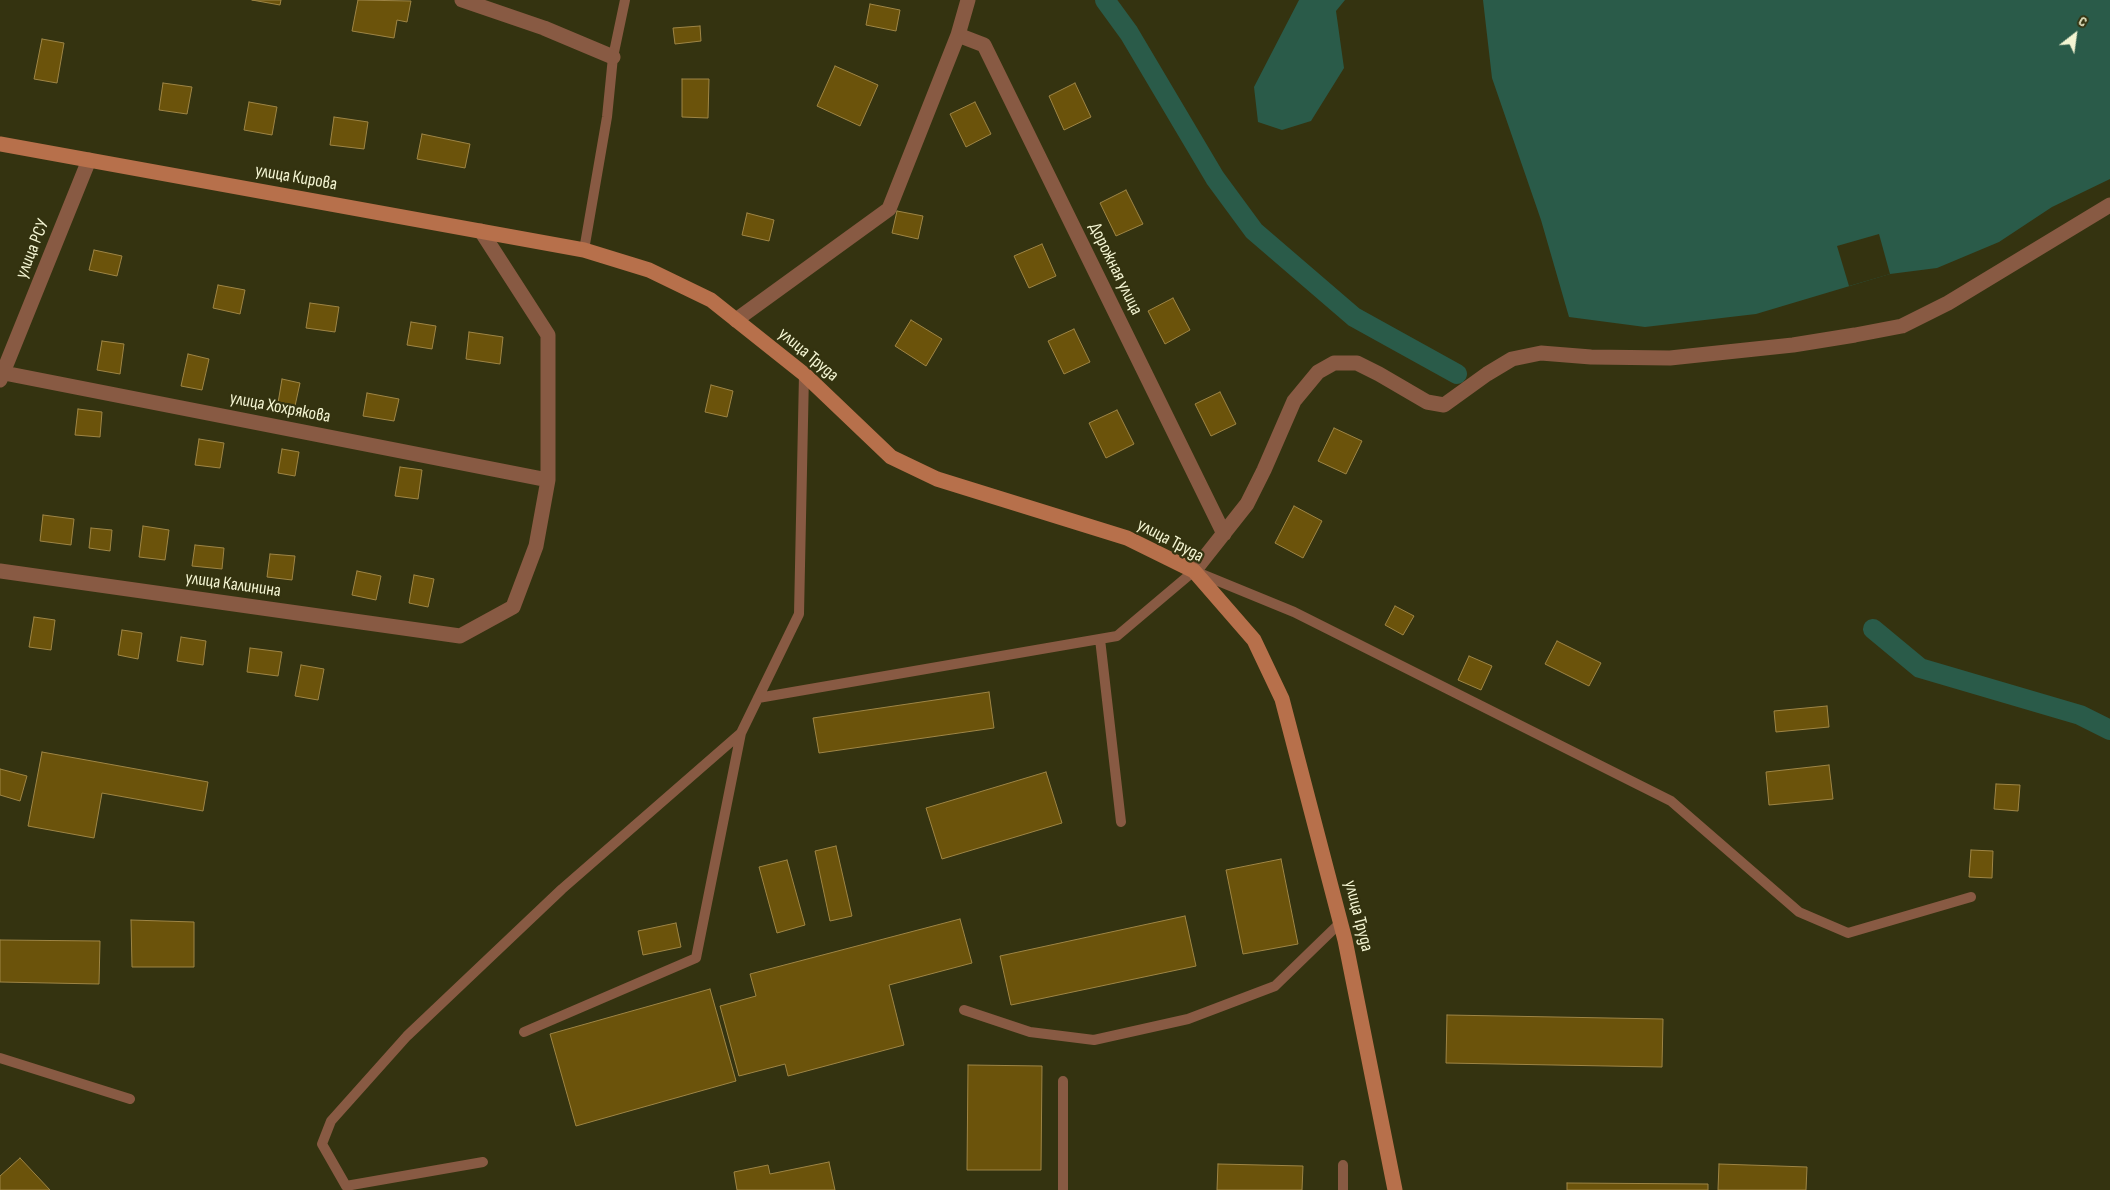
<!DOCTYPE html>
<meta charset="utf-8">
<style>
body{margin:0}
#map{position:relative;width:2110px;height:1190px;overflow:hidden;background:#343310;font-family:"Sofia Sans Condensed",sans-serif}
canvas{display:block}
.north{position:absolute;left:2050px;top:10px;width:50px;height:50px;-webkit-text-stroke:4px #343310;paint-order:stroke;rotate:30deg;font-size:14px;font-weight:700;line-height:20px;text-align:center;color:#f4f5d3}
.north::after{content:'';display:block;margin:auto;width:18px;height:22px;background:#f4f5d3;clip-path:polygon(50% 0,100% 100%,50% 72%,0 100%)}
</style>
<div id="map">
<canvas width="2110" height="1190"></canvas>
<div class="north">С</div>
</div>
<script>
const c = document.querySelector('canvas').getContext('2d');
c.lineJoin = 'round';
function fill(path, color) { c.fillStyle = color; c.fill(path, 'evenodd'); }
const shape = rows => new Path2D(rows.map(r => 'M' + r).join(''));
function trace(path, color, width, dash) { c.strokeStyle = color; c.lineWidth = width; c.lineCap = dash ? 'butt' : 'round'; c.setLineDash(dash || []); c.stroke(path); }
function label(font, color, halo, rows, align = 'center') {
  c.font = font + ' "Sofia Sans Condensed",sans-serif'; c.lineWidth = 4.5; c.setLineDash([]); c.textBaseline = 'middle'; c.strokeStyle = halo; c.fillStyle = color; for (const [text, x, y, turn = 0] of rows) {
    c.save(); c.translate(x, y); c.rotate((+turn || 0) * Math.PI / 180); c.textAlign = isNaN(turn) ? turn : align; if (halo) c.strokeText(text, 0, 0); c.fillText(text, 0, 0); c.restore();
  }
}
const water = shape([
 [1299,0,1345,0,1336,11,1344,68,1311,121,1282,130,1258,122,1254,87],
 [1483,0,2110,0,2110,179,2052,207,1999,242,1937,268,1890,274,1756,314,1645,327,1569,317,1541,220,1492,78]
]);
const pier = shape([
 [1879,234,1890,274,1849,286,1837,246]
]);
const canal = shape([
 [1105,0,1129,33,1215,178,1254,231,1354,317,1457,374],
 [1873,629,1920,668,2080,715,2110,730]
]);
const building = shape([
 [252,0,281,0,280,5,252,0],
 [358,0,411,1,407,22,397,20,394,38,352,31,358,0],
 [870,4,900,10,896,31,866,25,870,4],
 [700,26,701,41,675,44,673,28,700,26],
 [42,39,64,43,57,83,34,79,42,39],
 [835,66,878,85,860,126,817,106,835,66],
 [682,79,709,79,708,118,682,117,682,79],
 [163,83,192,87,187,114,159,110,163,83],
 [1075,83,1091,117,1064,130,1049,96,1075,83],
 [249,102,277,107,272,135,244,130,249,102],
 [975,102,991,134,966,147,950,114,975,102],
 [334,117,368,122,364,149,330,145,334,117],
 [422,134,470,144,465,168,417,159,422,134],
 [1126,190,1143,224,1116,236,1100,203,1126,190],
 [897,211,923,216,918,239,892,233,897,211],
 [747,213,774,220,769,241,742,235,747,213],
 [1042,244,1056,276,1029,288,1014,256,1042,244],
 [94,250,122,256,117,276,89,270,94,250],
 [218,285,245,290,240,314,213,308,218,285],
 [1173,298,1190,330,1165,344,1148,311,1173,298],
 [310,303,339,307,335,332,306,328,310,303],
 [911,320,942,339,926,366,895,346,911,320],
 [411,322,436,326,432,349,407,345,411,322],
 [1074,329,1090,362,1064,374,1048,341,1074,329],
 [469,332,503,337,500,364,466,359,469,332],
 [102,341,124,344,120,374,97,370,102,341],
 [188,354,209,359,202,390,181,386,188,354],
 [282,379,300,383,295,406,278,403,282,379],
 [711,385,733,391,727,417,705,412,711,385],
 [1220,392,1236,424,1211,436,1195,404,1220,392],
 [367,393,399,399,394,421,363,416,367,393],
 [78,409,102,412,100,437,75,435,78,409],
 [1117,410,1134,444,1106,458,1089,423,1117,410],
 [1334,428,1362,441,1346,474,1318,461,1334,428],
 [199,439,224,443,220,468,195,465,199,439],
 [282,449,299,452,295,476,278,473,282,449],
 [400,467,422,470,418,499,395,496,400,467],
 [1294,506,1322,521,1303,558,1275,543,1294,506],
 [43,515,74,519,71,545,40,541,43,515],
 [143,526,169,530,165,560,139,557,143,526],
 [91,528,112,530,110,551,89,548,91,528],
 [195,545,224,548,222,569,192,566,195,545],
 [270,554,295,556,292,580,267,577,270,554],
 [357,571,381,576,376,600,352,595,357,571],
 [414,575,434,579,428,607,409,603,414,575],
 [1395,606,1414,616,1403,635,1385,625,1395,606],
 [34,617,55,620,51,650,29,647,34,617],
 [122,630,142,633,138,659,118,655,122,630],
 [181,637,206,641,203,665,177,661,181,637],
 [1557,641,1601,663,1589,686,1545,664,1557,641],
 [250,648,282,652,278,676,247,672,250,648],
 [1469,656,1492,666,1481,690,1458,680,1469,656],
 [301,665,324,669,318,700,295,696,301,665],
 [989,692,994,728,819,753,813,718,989,692],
 [1827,706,1829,727,1776,732,1774,711,1827,706],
 [42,752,208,782,203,811,102,793,94,838,28,826,42,752],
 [1829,765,1833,799,1769,805,1766,772,1829,765],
 [0,769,27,776,20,801,0,795,0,769],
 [1046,772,1062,823,942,859,926,808,1046,772],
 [1996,784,2020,785,2018,811,1994,809,1996,784],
 [836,846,852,916,830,921,815,851,836,846],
 [1971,850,1993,851,1992,878,1969,877,1971,850],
 [1281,859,1298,944,1243,954,1226,870,1281,859],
 [787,860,805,925,777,933,759,867,787,860],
 [1185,916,1196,966,1011,1005,1000,956,1185,916],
 [960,919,972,963,889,985,904,1045,788,1076,785,1064,739,1076,720,1006,756,996,750,974,960,919],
 [131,920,194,922,194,967,132,967,131,920],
 [676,923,681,947,643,955,638,931,676,923],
 [0,940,100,941,99,984,0,982,0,940],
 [710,989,736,1081,576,1126,550,1034,710,989],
 [1447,1015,1663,1019,1662,1067,1446,1063,1447,1015],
 [968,1065,1042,1066,1041,1170,967,1170,968,1065],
 [20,1158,50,1190,0,1190,0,1176,20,1158],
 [829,1162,835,1190,737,1190,734,1172,768,1165,770,1174,829,1162],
 [1218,1164,1303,1166,1302,1190,1217,1190,1218,1164],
 [1719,1164,1807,1167,1806,1190,1718,1190,1719,1164],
 [1567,1183,1708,1184,1708,1190,1567,1190,1567,1183]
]);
const lane = shape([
 [584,250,607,117,613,57,625,0],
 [1100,639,1121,822],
 [758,698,1117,636,1194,571,1294,612,1671,801,1799,912,1848,933,1971,897],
 [964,1010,1030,1032,1094,1040,1188,1019,1275,986,1341,922],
 [524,1032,696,958,741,733,799,614,804,374],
 [0,1058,130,1099],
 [483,1162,346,1186,322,1144,331,1121,407,1036,562,889,741,733],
 [1343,1165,1343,1190],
 [1063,1190,1063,1081]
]);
const street = shape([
 [462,0,544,28,613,57],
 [958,35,984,45,1224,534],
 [736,320,889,209,958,35,968,0],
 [4,373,548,480],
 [0,380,89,160],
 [0,571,460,636,513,607,536,546,548,480,548,335,481,231],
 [1194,571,1247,504,1264,470,1294,401,1318,372,1334,363,1357,363,1379,374,1427,402,1444,405,1487,374,1512,359,1541,353,1591,357,1670,358,1793,345,1855,335,1902,326,1948,303,2110,205]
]);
const secondary = shape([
 [0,144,584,250,649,270,711,300,804,374,891,457,937,479,1127,538,1194,571,1254,640,1282,699,1345,940,1395,1190]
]);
const streetNames = [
 ["улица Кирова",296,178,10],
 ["улица РСУ",33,249,-68],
 ["Дорожная улица",1115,269,64],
 ["улица Труда",808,355,40],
 ["улица Хохрякова",280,408,11],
 ["улица Труда",1170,541,28],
 ["улица Калинина",233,585,8],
 ["улица Труда",1358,916,76]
];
fill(water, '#2a5b49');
fill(pier, '#343310');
trace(canal, '#2a5b49', 20);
fill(building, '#6b530b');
trace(building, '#9e8545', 1);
trace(lane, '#885a43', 10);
trace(street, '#885a43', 15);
trace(secondary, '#b7704b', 15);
label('18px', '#f4f5d3', '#343310', streetNames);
</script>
